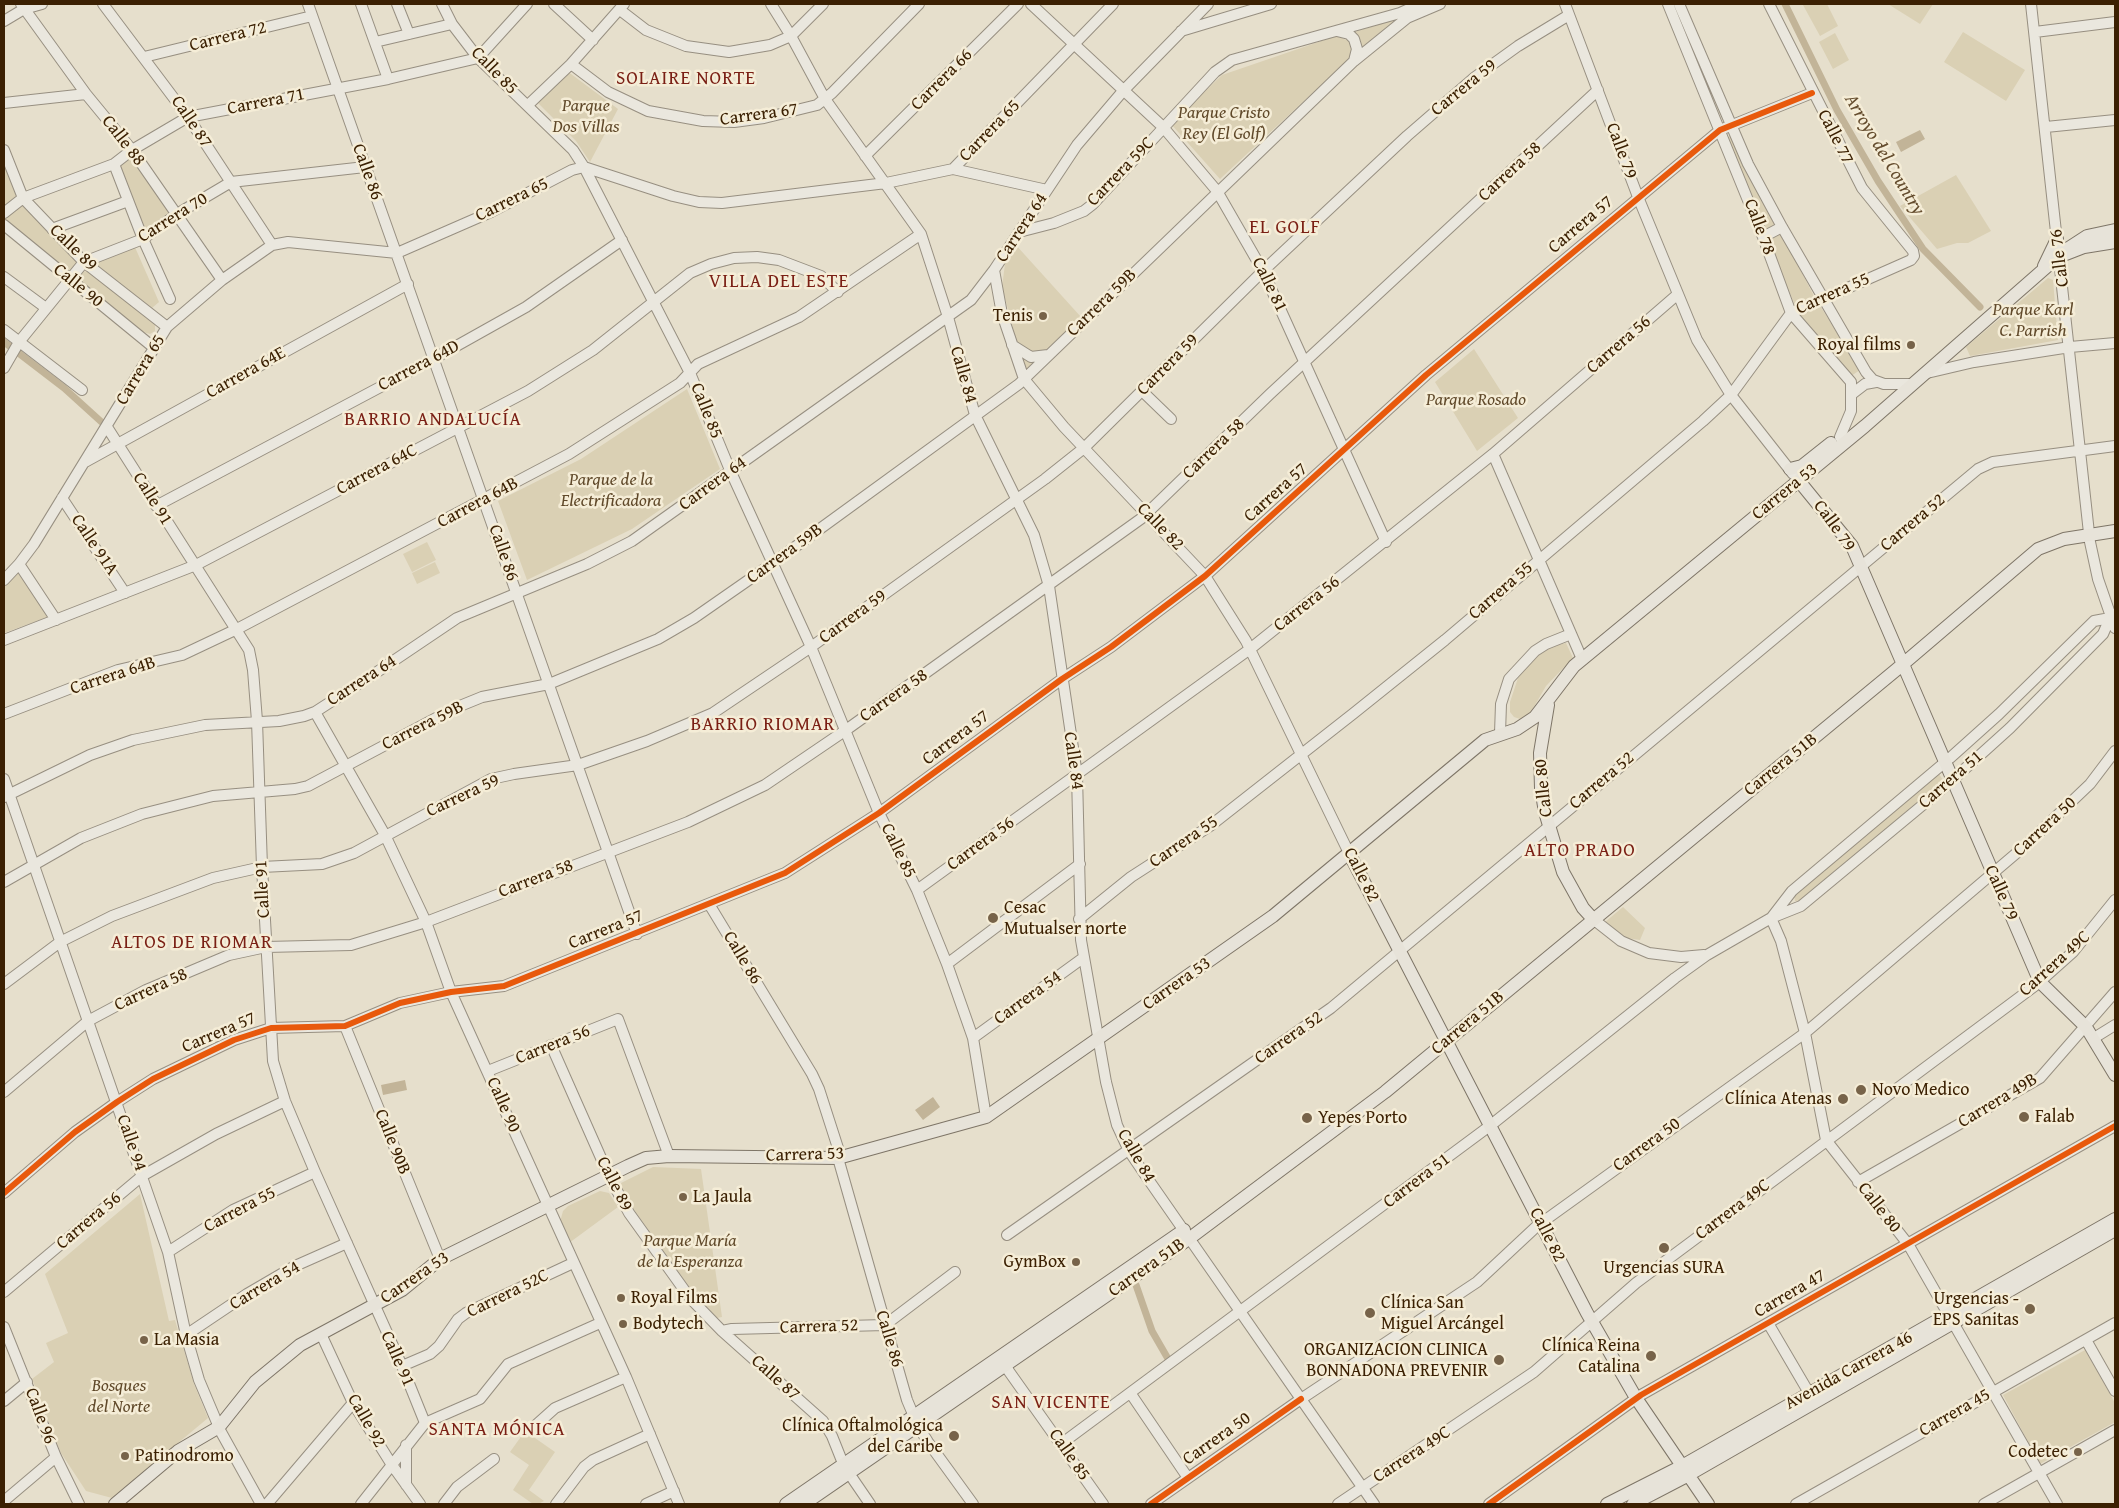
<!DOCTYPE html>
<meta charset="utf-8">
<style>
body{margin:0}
#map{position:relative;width:2119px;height:1508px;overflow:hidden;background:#e6dfcc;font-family:"Gentium Book Plus",serif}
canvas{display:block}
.frame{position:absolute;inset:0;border:5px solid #3b2002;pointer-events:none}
</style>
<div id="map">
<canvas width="2119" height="1508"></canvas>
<div class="frame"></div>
</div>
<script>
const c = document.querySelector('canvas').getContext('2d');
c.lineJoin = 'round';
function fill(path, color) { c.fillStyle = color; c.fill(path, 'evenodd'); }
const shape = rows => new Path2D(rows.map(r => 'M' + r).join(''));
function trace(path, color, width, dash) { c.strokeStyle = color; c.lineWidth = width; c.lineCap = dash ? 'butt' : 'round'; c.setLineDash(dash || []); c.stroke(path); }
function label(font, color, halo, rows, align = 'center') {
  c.font = font + ' "Gentium Book Plus",serif'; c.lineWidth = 5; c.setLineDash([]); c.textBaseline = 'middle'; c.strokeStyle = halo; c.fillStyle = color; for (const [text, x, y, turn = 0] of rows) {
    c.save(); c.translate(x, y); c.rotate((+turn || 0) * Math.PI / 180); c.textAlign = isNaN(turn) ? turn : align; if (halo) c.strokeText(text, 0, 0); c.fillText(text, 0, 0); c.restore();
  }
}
const green = shape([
 [1805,4,1827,4,1838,26,1820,36,1803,5],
 [1888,4,1933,4,1920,24],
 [1397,18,1383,32,1359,53,1352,33],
 [1963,32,2025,70,2006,101,1944,62],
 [1835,33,1849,60,1833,69,1819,42],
 [1336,36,1349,41,1353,50,1349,59,1220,179,1171,124,1222,75],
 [567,71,618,109,590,162,576,141,537,102],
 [1730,136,1775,225,1764,231,1725,139],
 [129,156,170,212,147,229,143,228,121,169,120,165],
 [4,160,18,194,4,207],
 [1956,175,1991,231,1968,243,1957,243,1937,249,1900,206],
 [22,205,76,259,76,264,72,271,68,272,4,221,4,216],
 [1781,233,1815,298,1795,305,1767,240],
 [1015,244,1081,317,1025,373,1002,287,1005,264],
 [134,245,159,302,152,308,94,263],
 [87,271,150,319,155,324,155,331,150,334,143,332,78,282,81,272],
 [2048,278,2053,280,2058,340,1970,356,1966,347],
 [1819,304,1860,370,1851,376,1798,314],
 [1474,349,1518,418,1477,451,1435,382],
 [687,389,720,469,632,529,527,580,498,501,581,459],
 [427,542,436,560,412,572,403,554],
 [435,562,440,573,417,584,412,573],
 [19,570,48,617,4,633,4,584],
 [1566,643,1573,658,1546,686,1531,712,1520,719,1514,717,1510,712,1510,702,1519,675,1534,657,1550,647],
 [1939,774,1943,780,1801,902,1795,901,1794,894],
 [1623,907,1645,928,1640,940,1626,938,1605,922],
 [653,1167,701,1169,722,1317,717,1318,694,1294,632,1207,619,1184],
 [600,1191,609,1193,618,1207,569,1243,560,1222,563,1211,568,1206],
 [140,1194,169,1321,175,1320,194,1384,208,1418,112,1498,86,1491,61,1453,32,1379,54,1362,46,1343,68,1333,45,1274],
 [2085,1350,2115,1403,2115,1422,2040,1464,2003,1395],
 [525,1431,555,1452,529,1490,544,1501,538,1504,533,1504,513,1490,529,1465,510,1452]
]);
const water = shape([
 [1920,130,1925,139,1901,152,1896,142],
 [405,1080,407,1090,383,1095,381,1085],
 [933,1097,940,1107,923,1120,915,1110]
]);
const canal = shape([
 [1785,4,1837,110,1878,181,1923,249,1980,307],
 [4,342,64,388,107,427],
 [1136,1285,1152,1331,1171,1364]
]);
const minor = shape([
 [21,4,86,94,132,150,222,280],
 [103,4,188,117,272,245],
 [308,4,637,934],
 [361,4,388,79],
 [397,4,409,34],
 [442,4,452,24,478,58,573,150,584,167,690,373,730,470,811,647,879,813,917,890,947,964,973,1038,986,1117],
 [554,4,593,40],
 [771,4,791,36,825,99,921,234,948,317,975,415,1034,535,1049,586,1077,775,1081,940,1106,1082,1117,1125,1129,1151,1148,1179,1374,1504],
 [1031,4,1163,127,1217,191,1263,271,1386,542],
 [1565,4,1638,197,1697,340,1731,395,1793,474],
 [1668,4,1763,237,1791,313,1851,382,1851,411,1840,437],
 [1679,4,1748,164,1782,227,1866,372,1873,380,1884,384,1911,384],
 [2031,4,2090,542,2098,579,2115,628],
 [620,10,646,30,686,46,729,52,770,45,791,36,823,4],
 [4,21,24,9,42,4],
 [1181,31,1271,4],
 [1337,31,1349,34,1354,39,1357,49,1354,61],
 [2035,32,2115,22],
 [375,42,452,24],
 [144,57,312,16],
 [571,64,608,92,648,111,703,121,734,122,764,118,817,105,832,93,919,4],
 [4,103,86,94],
 [528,105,571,64,624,4],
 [2046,127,2115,120],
 [4,150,23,198,84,262,167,327],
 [865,156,1018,4],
 [114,164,143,239,170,299],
 [953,169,1047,190],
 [4,213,23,198,114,164,132,150,188,117,388,79,478,58,527,4],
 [4,225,153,347],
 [52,229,128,201],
 [1019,232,1054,223,1084,211,1093,204,1215,72,1232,60,1400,13,1420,4],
 [1763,237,1782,227],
 [994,270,1002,314,1024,379,1064,427,1205,576,1246,641,1349,853],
 [4,277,46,308],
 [4,330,82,390],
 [1012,345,1031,357,1048,355],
 [4,368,19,342,84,262,143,239,177,214,231,182,365,167],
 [1927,373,1974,362,2070,347,2115,343],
 [1142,391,1171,419],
 [1852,394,1865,384,1876,382],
 [107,427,249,650,253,670,257,721,262,867,273,1061,285,1101,315,1172,402,1366,425,1423],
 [1493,454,1582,659],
 [85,462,408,284],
 [62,498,125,593],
 [156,506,435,358,526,307,622,240],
 [19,564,56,620],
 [4,580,19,564,34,544,167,327,222,280,272,245,288,242,397,253,491,212,572,170,584,167,673,196,699,202,722,203,886,183,953,169,1113,4],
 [4,640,196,565,528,391,593,350,690,273,711,264,734,258,757,257,779,260,821,276,838,292],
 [315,712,385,835,426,922,451,992,626,1377,679,1504],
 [4,714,118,670,182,655,237,629,569,454,680,383,698,364,799,317,921,234],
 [1500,733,1501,704,1509,679,1535,651,1546,644,1571,634],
 [4,779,168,1252,186,1335,199,1380,221,1432,261,1504],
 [4,797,90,755,133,740,205,725,279,721,304,716,315,712,377,672,457,618,587,564,632,541,971,300,994,270,1077,145,1123,91,1208,4],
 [4,882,81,838,142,814,213,796,295,789,308,786,455,708,482,697,549,684,658,639,694,618,773,563,1019,384,1354,61,1407,18,1440,4],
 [917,890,1250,649,1493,454,1678,294],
 [709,904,812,1074,819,1089,838,1148],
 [1772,917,1792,891,1950,758,1999,714,2094,621,2110,618],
 [1771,918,1781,941,1805,1033,1826,1140,1908,1244,2057,1504],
 [1079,919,1131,877,1210,826,1354,713,1445,640,1703,421,1731,395,1791,313,1911,260,1914,256,1913,251,1862,188,1769,4],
 [1593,919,1621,941,1649,953,1681,957,1704,955],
 [947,964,1080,864],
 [4,984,60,942,112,916,213,878,262,867,322,864,354,853,491,779,514,774,578,765,647,741,713,713,811,647,1045,479,1084,448,1263,271,1407,136,1475,77,1518,46,1569,15],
 [345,1026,440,1259],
 [973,1038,1083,958],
 [2094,1038,2115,1025],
 [551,1045,609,1176,629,1213,690,1298,722,1331,823,1421,832,1436,844,1466,870,1504],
 [488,1071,618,1019,669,1156],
 [4,1092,88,1021,146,990,229,955,266,947,351,945,426,922,688,822,765,785,846,730,1142,518,1270,394,1598,90],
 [838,1158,907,1400,918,1426,928,1442,973,1504],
 [1858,1182,2040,1078,2115,992],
 [4,1193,75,1132,117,1102,153,1079,234,1040,271,1028,345,1026,400,1003,451,992,504,986,785,873,879,813,1062,679,1111,647,1205,576,1426,375,1720,130,1812,93],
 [1007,1235,1331,1008,1978,469,1993,462,2115,446],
 [168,1252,233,1210,315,1172],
 [4,1292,142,1176,216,1134,285,1101],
 [1768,1323,1812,1398],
 [4,1327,56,1457,79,1504],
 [722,1331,732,1329,885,1325,955,1272],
 [321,1334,353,1403,392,1465,420,1504],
 [186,1335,247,1294,295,1266,347,1243],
 [2086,1340,2115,1391],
 [1006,1357,1008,1370,1103,1504],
 [402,1366,430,1354,439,1346,458,1319,466,1313,573,1263],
 [1131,1394,1188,1478],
 [4,1401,27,1382],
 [536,1425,555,1408,626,1377],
 [1061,1444,1491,1125,1675,978,1707,955,1771,918,1801,906,1948,784,2010,728,2103,634,2110,618,2115,614],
 [406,1485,406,1445],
 [4,1501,56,1457],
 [267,1504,353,1403],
 [361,1504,425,1423,480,1399,508,1364,600,1323],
 [444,1504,457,1487,494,1459],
 [556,1504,584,1467,593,1460,650,1434],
 [646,1504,674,1491],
 [1151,1504,1301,1399,1477,1282,1537,1226,1805,1033,2026,845,2090,784,2115,751],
 [1338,1504,1534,1372,1636,1283,2036,985,2073,952,2115,900],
 [1489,1504,1641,1395,2115,1126],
 [1796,1504,2115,1323],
 [1984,1504,2115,1430]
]);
const major = shape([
 [2066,254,2084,247,2115,242],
 [2044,266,2057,239],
 [1790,469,1802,466,1831,443],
 [1799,481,1852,546,2040,982,2086,1027,2115,1075],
 [1548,705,1540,753,1541,788,1545,812,1563,872,1583,908,1593,919],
 [1349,853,1587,1313,1636,1398,1708,1504],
 [115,1504,178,1451,219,1427,255,1382,300,1345,402,1290,440,1259,628,1166,646,1158,669,1156,838,1158,986,1117,1273,916,1485,740,1517,729,1535,717,1574,666,1865,426,2067,249,2087,236,2115,230],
 [786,1504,1184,1230],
 [804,1504,1190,1238,1385,1092,1896,670,2038,549,2064,539,2115,531],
 [1607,1504,1682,1466,2115,1219],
 [1633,1504,1683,1478,2115,1230]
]);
const cycleway = shape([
 [4,1193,75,1132,117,1102,153,1079,234,1040,271,1028,345,1026,400,1003,451,992,504,986,785,873,879,813,1062,679,1111,647,1205,576,1426,375,1720,130,1812,93],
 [1151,1504,1301,1399],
 [1489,1504,1641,1395,2115,1126]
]);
const markers = [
 [1043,316,5,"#776349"],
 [1911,345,5,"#776349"],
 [993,918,6,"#776349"],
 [1861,1090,6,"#776349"],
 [1843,1099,6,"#776349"],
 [2024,1117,6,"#776349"],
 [1307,1118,6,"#776349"],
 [683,1197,5,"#776349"],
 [1664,1248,6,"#776349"],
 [1076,1262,5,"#776349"],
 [621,1298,5,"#776349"],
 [2030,1309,6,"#776349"],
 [1370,1313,6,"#776349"],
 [623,1324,5,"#776349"],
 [144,1340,5,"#776349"],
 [1651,1356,6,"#776349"],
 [1499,1360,6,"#776349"],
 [954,1436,6,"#776349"],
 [2078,1452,5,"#776349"],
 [125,1456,5,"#776349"]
];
const streetNames = [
 ["Carrera 72",228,37,-14],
 ["Calle 85",494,71,46],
 ["Carrera 66",942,80,-45],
 ["Carrera 59",1464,88,-39],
 ["Carrera 71",266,102,-11],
 ["Carrera 67",759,115,-8],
 ["Calle 87",191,122,56],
 ["Carrera 65",990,131,-46],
 ["Calle 77",1835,137,63],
 ["Calle 88",123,141,52],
 ["Calle 79",1621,151,69],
 ["Calle 86",367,172,70],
 ["Carrera 59C",1121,172,-46],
 ["Carrera 58",1510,172,-43],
 ["Carrera 65",512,200,-26],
 ["Carrera 70",173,218,-32],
 ["Carrera 57",1581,225,-40],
 ["Calle 78",1759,227,69],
 ["Carrera 64",1022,228,-57],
 ["Calle 89",73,248,44],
 ["Calle 76",2060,258,-97],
 ["Calle 81",1269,285,64],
 ["Calle 90",78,286,39],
 ["Carrera 55",1833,294,-24],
 ["Carrera 59B",1102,303,-44],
 ["Carrera 56",1619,345,-41],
 ["Carrera 59",1168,365,-45],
 ["Carrera 64D",419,366,-28],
 ["Carrera 65",141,370,-59],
 ["Carrera 64E",246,373,-29],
 ["Calle 84",963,375,74],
 ["Calle 85",706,411,68],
 ["Carrera 58",1214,449,-44],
 ["Carrera 64C",377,470,-28],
 ["Carrera 64",713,484,-36],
 ["Carrera 53",1785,492,-39],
 ["Carrera 57",1276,493,-42],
 ["Calle 91",152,499,58],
 ["Carrera 64B",478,503,-28],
 ["Carrera 52",1913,523,-40],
 ["Calle 79",1834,526,54],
 ["Calle 82",1160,527,46],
 ["Calle 91A",94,545,56],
 ["Calle 86",503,553,71],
 ["Carrera 59B",785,554,-36],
 ["Carrera 55",1501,591,-41],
 ["Carrera 56",1307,604,-38],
 ["Carrera 59",853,617,-36],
 ["Carrera 64B",113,676,-18],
 ["Carrera 64",362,681,-33],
 ["Carrera 58",894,696,-35],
 ["Carrera 59B",423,726,-27],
 ["Carrera 57",956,738,-37],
 ["Calle 84",1073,761,82],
 ["Carrera 51B",1781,765,-39],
 ["Carrera 51",1951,780,-41],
 ["Carrera 52",1602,781,-40],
 ["Calle 80",1544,788,-96],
 ["Carrera 59",463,796,-25],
 ["Carrera 50",2045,827,-43],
 ["Carrera 55",1184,842,-34],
 ["Carrera 56",981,844,-36],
 ["Calle 85",898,851,64],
 ["Calle 82",1361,875,63],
 ["Carrera 58",536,879,-21],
 ["Calle 91",263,889,-93],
 ["Calle 79",2001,893,66],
 ["Carrera 57",606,930,-22],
 ["Calle 86",742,958,59],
 ["Carrera 49C",2055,964,-42],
 ["Carrera 53",1177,984,-35],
 ["Carrera 58",151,990,-25],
 ["Carrera 54",1028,998,-36],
 ["Carrera 51B",1468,1023,-40],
 ["Carrera 57",219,1033,-23],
 ["Carrera 52",1289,1038,-35],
 ["Carrera 56",553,1045,-22],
 ["Carrera 49B",1998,1101,-31],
 ["Calle 90",503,1105,66],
 ["Calle 90B",392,1142,68],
 ["Calle 94",131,1143,71],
 ["Carrera 50",1647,1145,-36],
 ["Carrera 53",805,1155,-2],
 ["Calle 84",1136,1156,60],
 ["Carrera 51",1417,1181,-37],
 ["Calle 89",614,1184,63],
 ["Calle 80",1879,1208,52],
 ["Carrera 55",240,1210,-28],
 ["Carrera 49C",1733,1210,-37],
 ["Carrera 56",89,1221,-40],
 ["Calle 82",1547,1235,63],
 ["Carrera 51B",1147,1268,-35],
 ["Carrera 53",415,1278,-34],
 ["Carrera 54",265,1286,-31],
 ["Carrera 52C",508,1294,-26],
 ["Carrera 47",1790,1294,-30],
 ["Carrera 52",819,1327,-2],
 ["Calle 86",889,1339,73],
 ["Calle 91",397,1359,66],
 ["Avenida Carrera 46",1849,1371,-29],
 ["Calle 87",775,1378,42],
 ["Carrera 45",1955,1413,-30],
 ["Calle 96",40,1416,69],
 ["Calle 92",366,1421,60],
 ["Carrera 50",1217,1439,-35],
 ["Calle 85",1069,1455,55],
 ["Carrera 49C",1412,1455,-33]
];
const parkNames = [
 ["Parque",586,106],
 ["Dos Villas",586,127],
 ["Parque Cristo",1224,113],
 ["Rey (El Golf)",1224,134],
 ["Parque Karl",2033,310],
 ["C. Parrish",2033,331],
 ["Parque Rosado",1476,400],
 ["Parque de la",611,480],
 ["Electrificadora",611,501],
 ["Parque María",690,1241],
 ["de la Esperanza",690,1262],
 ["Bosques",119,1386],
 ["del Norte",119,1407]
];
const poiNames = [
 ["Tenis",1033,316,"right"],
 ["Royal films",1901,345,"right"],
 ["Cesac",1004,908],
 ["Mutualser norte",1004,929],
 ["Novo Medico",1872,1090],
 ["Clínica Atenas",1832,1099,"right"],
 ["Falab",2035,1117],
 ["Yepes Porto",1318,1118],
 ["La Jaula",693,1197],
 ["GymBox",1066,1262,"right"],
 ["Urgencias SURA",1664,1268,"center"],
 ["Royal Films",631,1298],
 ["Urgencias -",2019,1299,"right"],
 ["EPS Sanitas",2019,1320,"right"],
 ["Clínica San",1381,1303],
 ["Miguel Arcángel",1381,1324],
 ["Bodytech",633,1324],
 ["La Masia",154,1340],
 ["Clínica Reina",1640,1346,"right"],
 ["Catalina",1640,1367,"right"],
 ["ORGANIZACION CLINICA",1488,1350,"right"],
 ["BONNADONA PREVENIR",1488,1371,"right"],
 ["Clínica Oftalmológica",943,1426,"right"],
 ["del Caribe",943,1447,"right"],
 ["Codetec",2068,1452,"right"],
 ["Patinodromo",135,1456]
];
const neighbourhoodNames = [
 ["SOLAIRE NORTE",686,79],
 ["EL GOLF",1285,228],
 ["VILLA DEL ESTE",779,282],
 ["BARRIO ANDALUCÍA",433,420],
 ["BARRIO RIOMAR",763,725],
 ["ALTO PRADO",1580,851],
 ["ALTOS DE RIOMAR",192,943],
 ["SAN VICENTE",1051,1403],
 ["SANTA MÓNICA",497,1430]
];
const waterNames = [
 ["Arroyo del Country",1884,155,59]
];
fill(green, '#dad0b4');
fill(water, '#c2b498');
trace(canal, '#c2b498', 7);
trace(minor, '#978f81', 12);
trace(major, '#7e7567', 14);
trace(minor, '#eae7de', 10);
trace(major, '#e7e3d9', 12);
trace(cycleway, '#e8590c', 6);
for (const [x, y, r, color] of markers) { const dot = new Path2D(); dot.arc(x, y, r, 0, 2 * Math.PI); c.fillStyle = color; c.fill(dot); trace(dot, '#f5edd7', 2); }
label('18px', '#3b2002', '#f5edd7', streetNames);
label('italic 18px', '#60492a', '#f5edd7', parkNames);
label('18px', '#3b2002', '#f5edd7', poiNames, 'left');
c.letterSpacing = '1px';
label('19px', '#7a1f14', '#f5edd7', neighbourhoodNames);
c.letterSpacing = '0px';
label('italic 19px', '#654d2e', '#f5edd7', waterNames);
</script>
